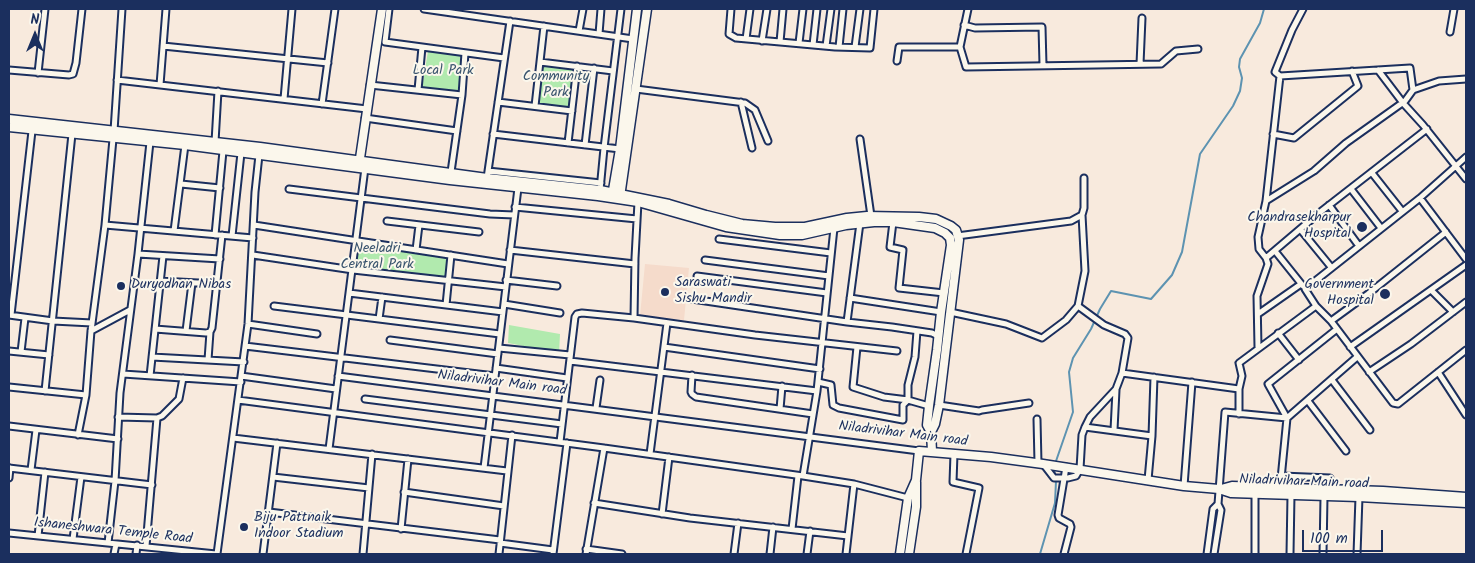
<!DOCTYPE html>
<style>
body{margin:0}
#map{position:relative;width:1475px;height:563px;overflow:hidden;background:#f8eadd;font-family:Kalam,sans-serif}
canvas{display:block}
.frame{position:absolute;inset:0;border:10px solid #1b2f5e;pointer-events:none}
.north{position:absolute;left:10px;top:10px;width:50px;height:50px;-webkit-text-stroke:4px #fbf7ec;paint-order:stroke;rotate:0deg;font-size:14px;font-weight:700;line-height:20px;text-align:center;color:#1b2f5e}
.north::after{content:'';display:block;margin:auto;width:18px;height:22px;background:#1b2f5e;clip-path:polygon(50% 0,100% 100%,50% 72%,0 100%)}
.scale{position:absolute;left:1302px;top:530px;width:81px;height:22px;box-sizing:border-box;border:2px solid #1b2f5e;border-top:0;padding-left:6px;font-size:15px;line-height:18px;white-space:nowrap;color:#1b2f5e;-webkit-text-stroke:4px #fbf7ec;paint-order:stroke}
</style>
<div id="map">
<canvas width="1475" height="563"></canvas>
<div class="frame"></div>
<div class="north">N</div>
<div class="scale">100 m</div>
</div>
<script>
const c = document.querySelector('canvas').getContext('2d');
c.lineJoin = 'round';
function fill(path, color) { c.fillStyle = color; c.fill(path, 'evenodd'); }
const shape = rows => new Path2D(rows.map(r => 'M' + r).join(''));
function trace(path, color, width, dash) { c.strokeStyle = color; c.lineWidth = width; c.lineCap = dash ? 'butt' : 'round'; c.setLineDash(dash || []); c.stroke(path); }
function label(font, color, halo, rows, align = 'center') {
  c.font = font + ' Kalam,sans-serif'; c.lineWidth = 4; c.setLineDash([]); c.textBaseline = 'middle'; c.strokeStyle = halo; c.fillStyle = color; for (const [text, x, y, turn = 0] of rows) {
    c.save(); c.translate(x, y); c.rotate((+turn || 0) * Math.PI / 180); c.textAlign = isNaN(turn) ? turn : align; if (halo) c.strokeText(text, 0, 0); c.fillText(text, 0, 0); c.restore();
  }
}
const built = shape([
 [645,264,689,268,684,320,640,316]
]);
const green = shape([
 [428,51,462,55,458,92,422,88],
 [540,62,577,66,572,111,535,106],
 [356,241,451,255,448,280,353,270],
 [509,325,560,334,559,353,508,343]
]);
const stream = shape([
 [1055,464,1073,412,1069,372,1073,358,1091,329,1100,309,1111,291,1151,299,1172,275,1182,252,1200,154,1233,106,1240,91,1242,78,1239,67,1240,59,1260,23,1264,9],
 [1040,554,1055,503,1056,481,1054,469]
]);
const street = shape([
 [389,9,385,42,504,58],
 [424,9,633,39],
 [731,9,729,34,736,38,835,47,870,48,874,9],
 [968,9,960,47,966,67,1161,64,1176,51,1198,49],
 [1303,9,1292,30,1275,72,1280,76,1410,68,1413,90,1439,81,1466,79],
 [964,25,975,28,1042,27,1043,65],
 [579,31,583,9],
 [1450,32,1454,9],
 [599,34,601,9],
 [746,39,750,9],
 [762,41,767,9],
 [780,42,783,9],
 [799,43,803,9],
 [813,45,817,9],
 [163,46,328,63],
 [826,46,831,9],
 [839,47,843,9],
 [855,47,860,9],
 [897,61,899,47,960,47],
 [540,62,613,71],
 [1140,64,1142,18],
 [9,70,69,75,73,74,76,63,82,9],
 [1378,70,1403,103,1423,125,1466,179],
 [38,73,45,9],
 [117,80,367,109],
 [160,85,166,9],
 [370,85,462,95],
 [636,89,745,103,755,110,768,141],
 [418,90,422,47],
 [284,99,292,9],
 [498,102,572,111],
 [741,102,752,148],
 [322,104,335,9],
 [535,106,544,26],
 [365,118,457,131],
 [114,131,122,9],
 [493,134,620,149],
 [1273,134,1294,138,1358,86,1352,71],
 [860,139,871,216],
 [215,142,218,91],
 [568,143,577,66],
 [585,145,594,68],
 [488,171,601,183],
 [451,172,462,95,465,53],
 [1372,173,1402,211],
 [487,178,510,21],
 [181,184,220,188],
 [289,189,490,214,514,215],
 [1351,189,1381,228],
 [600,190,604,148,621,9],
 [1420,198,1466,157],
 [1266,201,1314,171,1346,143,1405,101,1413,90],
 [1329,205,1359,246],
 [515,207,637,219],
 [387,221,479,232],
 [893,222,890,247,903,250,899,288,944,293],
 [105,225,253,238],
 [254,225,508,264],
 [1300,229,1331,267],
 [174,231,185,145],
 [215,235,223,151],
 [232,236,241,153],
 [957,236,1071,221,1082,215,1084,208,1084,178],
 [719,239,831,253],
 [416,250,419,225],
 [510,250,635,264],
 [1275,251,1303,286],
 [138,254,220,259],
 [253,255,353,270,506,287],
 [1266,258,1319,213,1427,129],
 [1466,259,1420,198,1305,289,1316,306,1331,321,1393,403,1398,404,1466,350],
 [705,260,829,276],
 [697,276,827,293],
 [506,280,557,286],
 [160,281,217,284],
 [1431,290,1453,312],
 [349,293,503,312],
 [850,298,941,312],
 [692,299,847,322,892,327,932,333,938,336],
 [504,304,560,313],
 [446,305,451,255],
 [274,306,500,334],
 [950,312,1006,324,1042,338,1066,320,1078,306,1085,271,1082,215],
 [1258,314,1301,284],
 [9,315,53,321,92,323],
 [11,315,32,131],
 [634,318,635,258,638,202],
 [379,319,382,297],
 [1331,321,1368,294,1446,232],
 [847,322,860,223],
 [248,324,317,334],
 [155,329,206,333,210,332,212,328,222,235],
 [91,331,130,310],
 [186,331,192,283],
 [1278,333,1299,360],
 [390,340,498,354],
 [245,346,495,376],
 [664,347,820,369],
 [857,347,853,387,884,397,908,400,908,385,915,357,917,331],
 [1258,347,1257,296,1268,264,1266,258,1259,249,1258,237,1266,201,1280,76],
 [1350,347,1466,265],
 [499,348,570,355],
 [9,351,49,355],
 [21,352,25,318],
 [152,357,244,362],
 [208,360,210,332],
 [570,361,817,391],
 [496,368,567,378],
 [1369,372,1411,344,1466,302],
 [1438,372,1466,415],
 [1122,373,1239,389],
 [123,374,241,382],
 [692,375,691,392,692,394,696,397,813,414],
 [150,376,163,256],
 [241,376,336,389],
 [338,376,919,451],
 [1332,380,1370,430],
 [818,382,831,385,833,405,839,408,903,420,903,405,908,400,929,406],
 [9,387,86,395],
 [45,391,72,134],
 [365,399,562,424],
 [238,400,604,448,803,476,854,484,908,498],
 [1308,401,1346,451],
 [939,405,979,411,982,410,1029,403],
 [596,408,600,380],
 [780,409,782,386],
 [1239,414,1239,389,1242,376,1239,363,1316,306],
 [118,417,157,418,162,416,179,399,183,378],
 [1037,419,1038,463],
 [9,426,118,439],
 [1085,427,1152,436],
 [1114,430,1116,390],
 [78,435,86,395,91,331,105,225,113,139],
 [233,438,507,471],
 [560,442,575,317,577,314,582,313,634,318,755,335,897,351],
 [329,449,365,168],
 [650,454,667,323],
 [954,454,953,482,979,488,966,554],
 [1044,465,1054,478,1068,478,1076,476,1080,469,1082,435,1085,427,1090,417,1116,389,1122,373,1128,338,1125,334,1104,325,1078,306],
 [9,468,152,485],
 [484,468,518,188],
 [31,470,36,430],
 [803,476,817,391,834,228],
 [1282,476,1330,478],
 [273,477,369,488],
 [9,478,10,468],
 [1148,480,1152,436,1154,377],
 [1184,486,1192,382],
 [1280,489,1287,418,1357,357],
 [404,492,504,506],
 [1255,494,1255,554],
 [594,503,690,518,848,536],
 [269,512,500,540],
 [662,514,669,457],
 [401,529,408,459],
 [792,529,798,476],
 [9,533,216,554],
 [38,536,45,472],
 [73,539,81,477],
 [108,543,115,481,120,393,138,254,150,142],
 [500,543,553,550],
 [146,546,157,418],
 [586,549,622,554],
 [114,554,116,544],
 [136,554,137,545],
 [217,554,248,324,255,192,259,155],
 [263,554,277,443],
 [363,554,372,454],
 [499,554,512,435],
 [553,554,567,443],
 [586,554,604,448],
 [734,554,738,523],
 [770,554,773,527],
 [807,554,810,531],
 [846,554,854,484],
 [1064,554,1071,527,1070,524,1059,518,1058,515,1066,467],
 [1207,554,1213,509,1218,504],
 [1214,554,1221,510,1218,504,1225,412,1287,418,1268,384,1337,329],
 [1290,554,1291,495],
 [1323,554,1324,497],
 [1357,554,1359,497]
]);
const secondary = shape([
 [9,119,260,147,487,178,600,190,669,204,706,215,742,224,775,227,805,227,847,218,867,216,919,217,936,219,951,226,956,230,959,240,939,405,935,424,931,432],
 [9,127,185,145,450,180,598,196,638,202,726,227,780,235,802,235,846,225,874,222,893,222,935,228,945,233,950,238,951,245,941,312,937,350,929,406,927,425,931,432,932,451],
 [359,165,382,9],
 [612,196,620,149,637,9],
 [620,197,647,9],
 [1221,489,1232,486,1383,491,1466,497],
 [900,554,908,498,916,480,919,451,991,457,1043,464,1184,486,1219,489,1231,493,1359,497,1466,503],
 [909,554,916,507,916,482]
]);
const markers = [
 [1362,227,6,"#1b2f5e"],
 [121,286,5,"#1b2f5e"],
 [665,292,5,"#1b2f5e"],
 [1385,294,6,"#1b2f5e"],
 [244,527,5,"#1b2f5e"]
];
const parkNames = [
 ["Local Park",443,72],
 ["Community",556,78],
 ["Park",556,94],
 ["Neeladri",377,250],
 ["Central Park",377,266]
];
const poiNames = [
 ["Chandrasekharpur",1351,219,"right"],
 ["Hospital",1351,235,"right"],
 ["Saraswati",675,284],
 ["Sishu Mandir",675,300],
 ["Duryodhan Nibas",131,286],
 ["Government",1374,286,"right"],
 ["Hospital",1374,302,"right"],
 ["Biju Pattnaik",254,519],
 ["Indoor Stadium",254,535]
];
const streetNames = [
 ["Niladrivihar Main road",502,384,7],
 ["Niladrivihar Main road",903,435,7],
 ["Niladrivihar Main road",1304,483,2],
 ["Ishaneshwara Temple Road",113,532,6]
];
fill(built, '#f5dbcb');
fill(green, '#b1eaae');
trace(stream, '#5d93b1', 2);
trace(street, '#1b2f5e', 9);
trace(secondary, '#1b2f5e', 11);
trace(street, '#fbf7ec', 5);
trace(secondary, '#fbf7ec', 8);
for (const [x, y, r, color] of markers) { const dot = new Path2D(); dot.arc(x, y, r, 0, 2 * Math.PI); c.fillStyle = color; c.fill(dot); trace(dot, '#fbf7ec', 2); }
label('14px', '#39546e', '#fbf7ec', parkNames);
label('14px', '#1b2f5e', '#fbf7ec', poiNames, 'left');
label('14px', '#1b2f5e', '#fbf7ec', streetNames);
</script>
